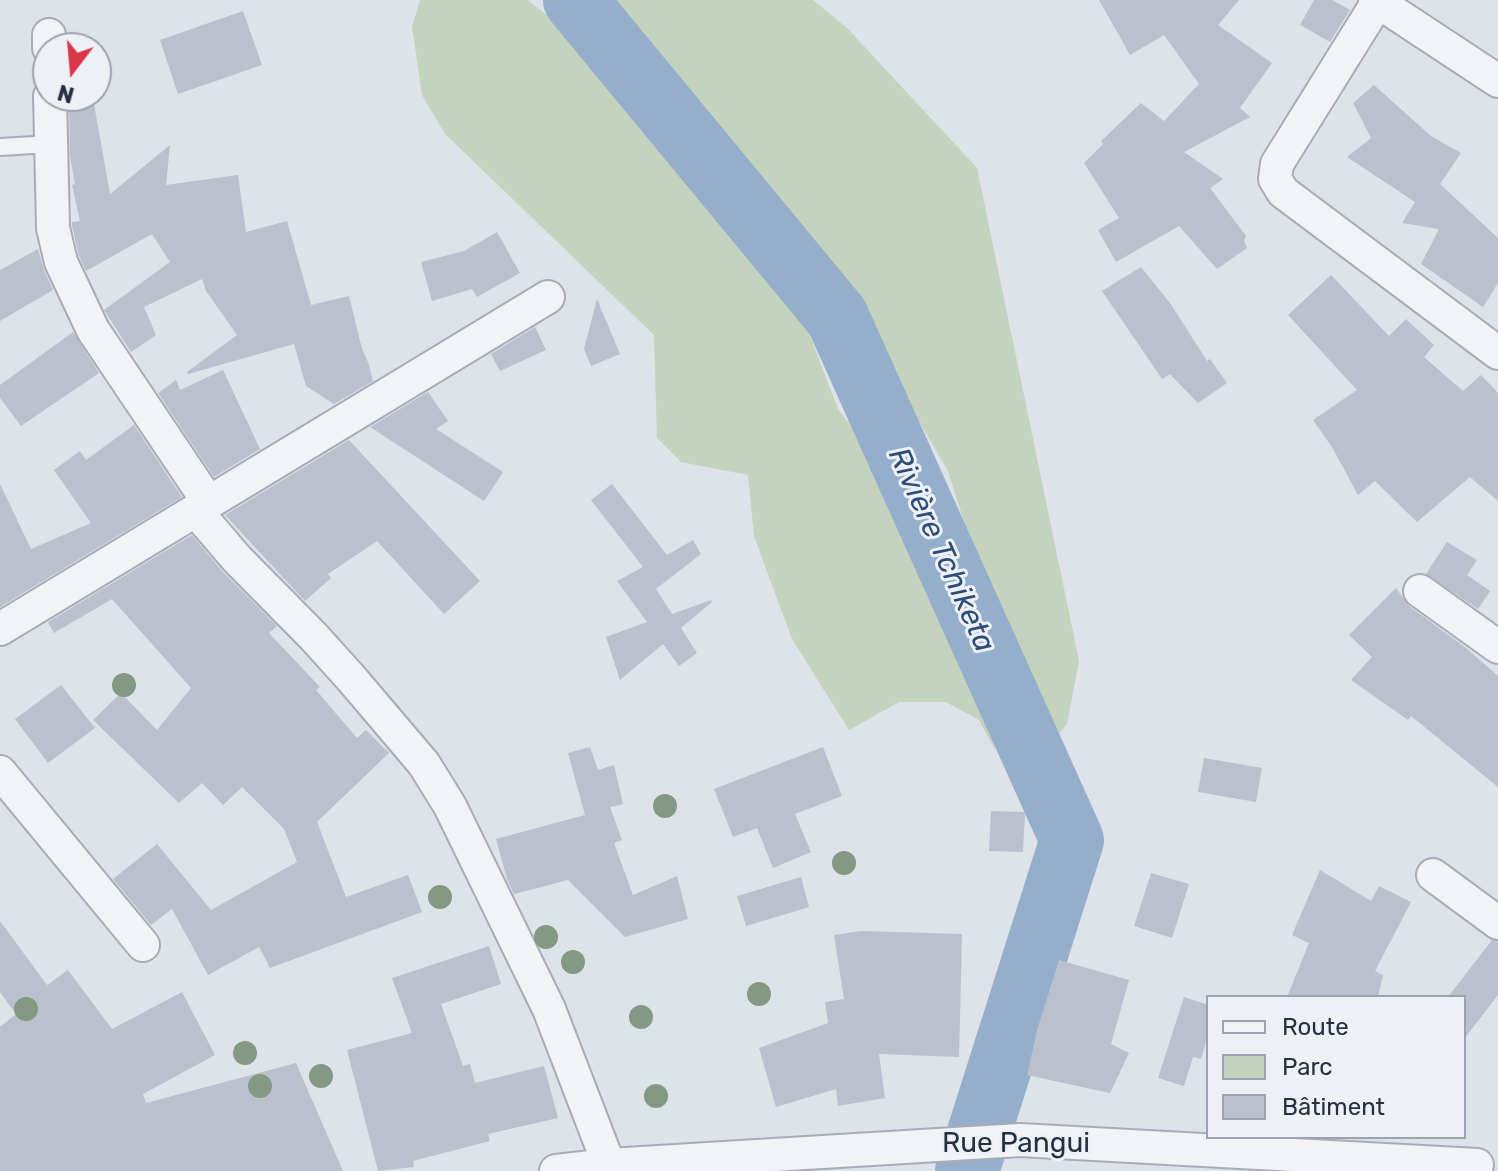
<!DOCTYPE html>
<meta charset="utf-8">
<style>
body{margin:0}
#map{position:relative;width:1498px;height:1171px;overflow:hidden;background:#dee2e9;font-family:Rubik,sans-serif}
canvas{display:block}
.legend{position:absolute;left:1206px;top:995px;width:260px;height:144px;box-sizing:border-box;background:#edf1f6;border:2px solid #9da3ae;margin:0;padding:10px 14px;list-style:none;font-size:24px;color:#262f41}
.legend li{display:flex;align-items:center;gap:16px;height:40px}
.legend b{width:40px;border:2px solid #9da3ae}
.north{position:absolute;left:32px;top:32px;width:80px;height:80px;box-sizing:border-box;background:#edf1f6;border:2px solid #9da3ae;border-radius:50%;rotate:196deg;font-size:22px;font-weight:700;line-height:32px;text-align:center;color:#262f41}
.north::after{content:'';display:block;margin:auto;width:28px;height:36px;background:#d9384a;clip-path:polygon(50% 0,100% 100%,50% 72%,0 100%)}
</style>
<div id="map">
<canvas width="1498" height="1171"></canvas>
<ul class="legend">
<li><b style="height:10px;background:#f1f3f7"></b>Route</li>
<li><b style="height:22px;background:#c3d3be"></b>Parc</li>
<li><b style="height:22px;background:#bac0cc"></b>Bâtiment</li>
</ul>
<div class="north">N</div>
</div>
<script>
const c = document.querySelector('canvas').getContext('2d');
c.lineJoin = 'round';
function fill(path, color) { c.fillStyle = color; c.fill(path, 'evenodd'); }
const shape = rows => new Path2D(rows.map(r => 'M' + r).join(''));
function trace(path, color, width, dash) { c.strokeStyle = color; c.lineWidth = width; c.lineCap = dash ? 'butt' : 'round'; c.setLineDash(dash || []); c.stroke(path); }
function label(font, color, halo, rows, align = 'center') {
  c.font = font + ' Rubik,sans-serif'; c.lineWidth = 6; c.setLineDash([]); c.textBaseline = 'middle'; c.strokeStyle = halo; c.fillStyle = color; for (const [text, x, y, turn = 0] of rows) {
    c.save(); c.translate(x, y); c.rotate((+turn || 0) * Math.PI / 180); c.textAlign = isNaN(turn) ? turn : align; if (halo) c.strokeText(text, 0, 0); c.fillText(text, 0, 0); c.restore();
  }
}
const green = shape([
 [420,0,528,0,582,44,795,297,838,409,907,498,993,716,995,750,979,720,946,702,899,702,849,730,792,639,754,536,748,475,681,462,657,438,654,335,445,134,422,95,412,27],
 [613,0,813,0,848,29,977,168,1079,661,1067,724,1052,743,1003,646,948,471,889,370,866,305]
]);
const river = shape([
 [575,0,837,317,1072,840,967,1171]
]);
const building = shape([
 [1099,0,1239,0,1218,25,1272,63,1240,108,1250,117,1184,152,1223,179,1210,188,1246,236,1244,241,1247,248,1217,269,1179,226,1116,262,1098,230,1119,218,1084,163,1103,144,1101,141,1141,103,1164,121,1199,84,1164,35,1130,55],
 [1314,0,1332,0,1350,10,1330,42,1300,25],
 [243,11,262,65,178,94,160,40],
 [1374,85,1431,136,1461,153,1440,184,1498,238,1498,283,1483,307,1421,264,1439,229,1402,223,1415,202,1347,157,1371,138,1353,103],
 [94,104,110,194,170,145,166,185,238,175,246,232,287,221,311,305,349,296,362,349,368,362,373,381,334,404,306,386,294,344,188,374,187,372,237,335,206,291,202,279,144,307,156,335,131,352,104,310,170,262,152,234,86,271,79,256,72,226,72,222,80,221,72,185,75,184,70,156,69,108],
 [497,232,520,273,477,297,472,289,432,301,421,262,464,251],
 [38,249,44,270,53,290,0,321,0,270],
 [1141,267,1170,303,1207,361,1210,359,1227,383,1198,403,1170,374,1162,379,1102,291],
 [1331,275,1389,336,1406,319,1434,345,1424,357,1463,391,1481,375,1498,393,1498,501,1470,477,1417,522,1375,481,1358,495,1332,447,1313,420,1357,390,1288,315],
 [597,299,620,354,591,366,584,349],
 [535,327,546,350,500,371,491,354],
 [73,332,99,373,21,426,0,398,0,385],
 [223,370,260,449,214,477,158,393,176,380,180,390],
 [428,392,448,421,436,429,503,472,484,501,370,427],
 [134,425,182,497,0,607,0,484,31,549,91,523,54,470,80,451,86,460],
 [349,440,480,581,444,614,377,541,328,574,331,578,305,601,225,515],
 [612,484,667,555,693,540,701,554,656,589,672,614,711,600,712,602,681,628,697,653,679,666,663,644,620,680,606,637,647,622,617,581,643,567,591,500],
 [192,535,223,572,277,626,269,633,320,687,316,690,357,738,366,730,389,753,317,822,346,897,408,875,422,912,270,968,259,947,208,975,172,909,151,925,113,879,157,844,211,910,297,862,284,829,242,787,223,805,202,783,179,803,93,720,121,693,157,730,191,688,112,599,54,633,48,622],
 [1447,542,1477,560,1467,575,1490,591,1478,609,1426,574],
 [1396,588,1409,606,1466,648,1498,676,1498,787,1411,716,1408,720,1351,680,1372,657,1349,635],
 [61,685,95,728,48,763,15,719],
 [590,747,598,770,614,765,623,804,610,807,622,840,614,843,633,895,677,876,688,919,625,937,568,880,514,894,507,879,496,839,585,815,568,753],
 [823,747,842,796,795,814,811,852,773,868,757,828,733,837,714,789],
 [1204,758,1262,768,1256,802,1198,792],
 [991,811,1025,812,1023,852,989,851],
 [1320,870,1371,901,1379,886,1411,902,1375,971,1383,975,1378,997,1287,997,1309,943,1292,935],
 [1151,873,1189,884,1172,938,1134,926],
 [801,877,809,907,746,926,737,896],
 [0,921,47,985,68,970,112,1029,182,992,215,1055,143,1094,146,1103,296,1063,343,1171,0,1171,0,1027,16,1014,0,992],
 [861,931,962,934,959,1057,879,1054,885,1098,838,1106,836,1089,776,1107,759,1048,828,1023,825,1002,844,999,834,935],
 [1492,940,1498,942,1498,995,1464,1039,1464,997,1448,997],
 [489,946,501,984,441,1004,463,1066,470,1064,475,1083,544,1066,558,1118,488,1134,490,1141,413,1161,414,1167,378,1171,347,1050,412,1033,392,978],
 [1059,960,1129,980,1111,1044,1129,1053,1110,1093,1027,1075,1037,1030],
 [1184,997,1208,1005,1208,1036,1201,1059,1193,1057,1184,1086,1158,1078]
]);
const service = shape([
 [0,147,51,144]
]);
const minor = shape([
 [1375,0,1498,81],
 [1379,0,1277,164,1275,179,1283,192,1498,353],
 [49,35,49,48],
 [50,96,53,228,61,262,93,330,209,503],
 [196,511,237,559,314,637,351,678,424,764,450,806,549,1009,609,1165],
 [1420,591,1498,647],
 [0,629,548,297],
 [0,772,143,945],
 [1433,875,1498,923],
 [556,1171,609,1165,1020,1140,1477,1165]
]);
const trees = [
 [124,685],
 [665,806],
 [844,863],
 [440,897],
 [546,937],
 [573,962],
 [759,994],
 [26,1009],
 [641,1017],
 [245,1053],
 [321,1076],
 [260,1086],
 [656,1096]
];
const streetNames = [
 ["Rue Pangui",1016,1144]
];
const waterNames = [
 ["Rivière Tchiketa",941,550,66]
];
fill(green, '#c3d3be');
trace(river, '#95aecc', 64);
fill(building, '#bac0cc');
trace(service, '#a7acb7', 20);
trace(minor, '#a7acb7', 36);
trace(service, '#f1f3f7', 16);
trace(minor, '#f1f3f7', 32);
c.fillStyle = '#839984';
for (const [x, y] of trees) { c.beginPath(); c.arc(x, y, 12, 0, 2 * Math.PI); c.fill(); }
label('28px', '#262f41', '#edf1f6', streetNames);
label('italic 30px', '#2d4c78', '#edf1f6', waterNames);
</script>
